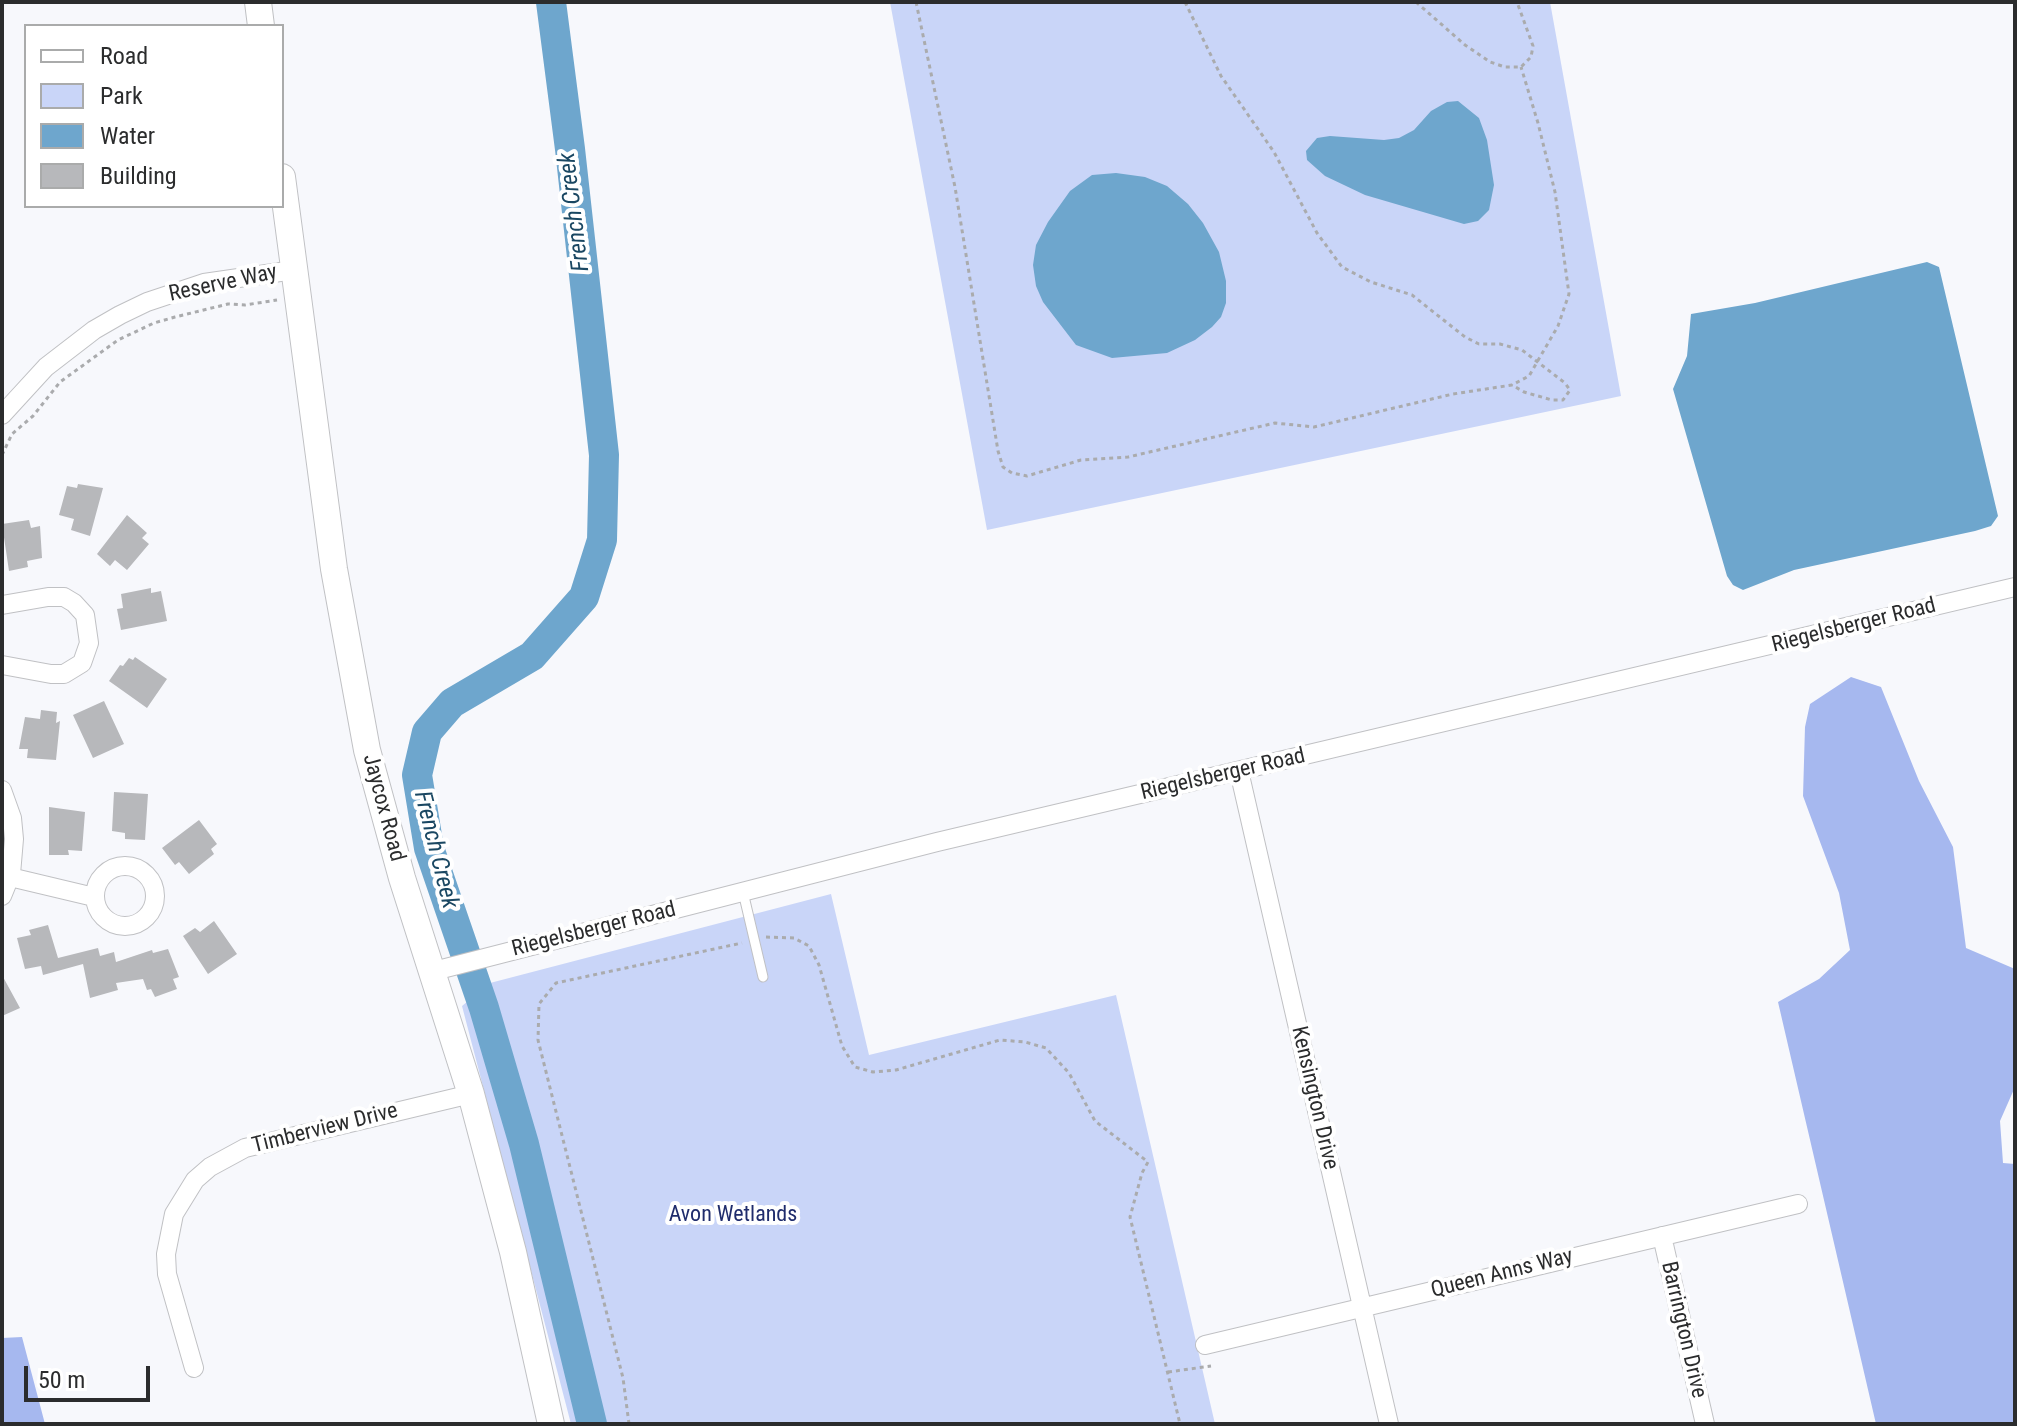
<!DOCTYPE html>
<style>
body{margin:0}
#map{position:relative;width:2017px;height:1426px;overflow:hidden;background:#f7f8fc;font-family:"Roboto Condensed",sans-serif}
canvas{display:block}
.frame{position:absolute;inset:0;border:4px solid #2b2c2d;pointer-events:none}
.legend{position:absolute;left:24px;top:24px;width:260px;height:184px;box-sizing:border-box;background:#fff;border:2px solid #aaabab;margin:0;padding:10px 14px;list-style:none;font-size:24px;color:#2b2c2d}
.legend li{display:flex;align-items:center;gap:16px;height:40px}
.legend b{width:40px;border:2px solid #aaabab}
.scale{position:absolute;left:24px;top:1366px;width:126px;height:36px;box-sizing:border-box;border:4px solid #2b2c2d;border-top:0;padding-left:10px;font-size:24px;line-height:28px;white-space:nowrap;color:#2b2c2d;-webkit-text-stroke:6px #fff;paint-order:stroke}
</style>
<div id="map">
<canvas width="2017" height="1426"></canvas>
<div class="frame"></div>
<ul class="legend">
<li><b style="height:10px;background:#fff"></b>Road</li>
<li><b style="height:22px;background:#c9d5f8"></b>Park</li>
<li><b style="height:22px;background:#6ea6cd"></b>Water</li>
<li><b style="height:22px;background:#b7b8bb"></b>Building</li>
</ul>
<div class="scale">50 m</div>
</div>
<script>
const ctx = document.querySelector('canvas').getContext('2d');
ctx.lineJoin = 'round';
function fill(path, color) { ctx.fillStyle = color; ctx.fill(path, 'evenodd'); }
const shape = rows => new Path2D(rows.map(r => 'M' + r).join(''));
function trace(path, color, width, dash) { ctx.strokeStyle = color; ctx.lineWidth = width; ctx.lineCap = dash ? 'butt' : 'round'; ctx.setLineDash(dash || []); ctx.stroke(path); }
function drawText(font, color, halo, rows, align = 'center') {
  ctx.font = font + ' "Roboto Condensed",sans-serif'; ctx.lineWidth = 8; ctx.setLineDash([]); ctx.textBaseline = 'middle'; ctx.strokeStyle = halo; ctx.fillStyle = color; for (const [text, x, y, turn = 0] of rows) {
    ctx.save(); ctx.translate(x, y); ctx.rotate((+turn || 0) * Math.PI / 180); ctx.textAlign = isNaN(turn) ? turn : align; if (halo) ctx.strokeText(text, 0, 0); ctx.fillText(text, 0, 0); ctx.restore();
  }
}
const green = shape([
 [890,2,1550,2,1621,396,987,530],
 [831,894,869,1055,1116,995,1215,1424,571,1424,462,1006,490,983]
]);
const forest = shape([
 [1851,677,1881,687,1919,781,1953,847,1966,948,2015,969,2015,1087,2000,1121,2003,1163,2015,1164,2015,1424,1876,1424,1778,1002,1819,979,1850,950,1839,893,1803,796,1805,727,1810,704],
 [22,1337,45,1424,2,1424,2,1338]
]);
const water = shape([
 [1458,101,1479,118,1487,140,1494,185,1489,210,1478,221,1464,224,1365,195,1325,176,1307,160,1306,151,1317,138,1330,136,1384,140,1399,138,1414,130,1431,111,1447,102],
 [1116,173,1145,177,1167,186,1188,204,1203,223,1219,252,1226,281,1226,303,1221,317,1212,327,1195,340,1167,353,1112,358,1076,345,1043,302,1036,286,1033,265,1036,245,1048,222,1070,191,1092,175],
 [1927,262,1939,267,1998,516,1991,526,1975,531,1794,570,1743,590,1733,585,1727,576,1673,389,1687,356,1691,314,1755,303]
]);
const river = shape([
 [551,2,570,149,604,455,602,540,584,597,532,656,452,703,427,732,417,775,429,848,484,1008,524,1144,592,1424]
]);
const building = shape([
 [78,484,103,488,90,536,71,530,74,519,59,515,67,486,77,488],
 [127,515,147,533,142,538,149,544,127,570,115,560,110,566,97,554],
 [29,520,31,528,40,526,42,558,27,561,28,567,9,571,2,524],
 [151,588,151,593,161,591,167,621,121,630,117,609,123,608,121,594],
 [135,657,167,679,147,708,109,681,120,665,123,666,129,658,133,660],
 [104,701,124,744,93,758,73,715],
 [41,710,57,712,56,723,60,721,56,760,27,758,28,749,19,749,25,717,40,719],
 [114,792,148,794,145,840,125,839,125,833,112,831],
 [49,807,85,812,82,851,68,850,69,855,49,855],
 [199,820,217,844,211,849,214,854,189,874,179,862,175,865,162,848],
 [214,921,237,954,208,974,183,936,195,928,200,932],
 [48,925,58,958,98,948,100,956,114,952,116,962,152,950,153,953,168,949,179,977,173,979,177,989,155,997,151,989,147,990,143,979,116,983,118,990,90,998,83,964,43,975,41,966,25,969,17,938,31,935,29,930],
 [2,975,20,1008,2,1016]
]);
const path = shape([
 [916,2,955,187,998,451,1003,467,1012,473,1027,476,1081,460,1128,457,1275,423,1314,427,1453,394,1512,385,1529,376,1558,326,1569,294,1555,192,1538,123,1521,67],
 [1185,2,1221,76,1274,152,1317,233,1342,267,1371,282,1412,295,1465,337,1479,344,1500,344,1522,350,1565,383,1570,390,1563,400,1552,400,1524,392,1512,385],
 [1416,2,1465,45,1490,62,1505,67,1521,67,1531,57,1533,46,1517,2],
 [2,455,12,434,33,416,60,382,118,340,154,323,175,317,228,304,245,305,277,300],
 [766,937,794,938,809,946,819,965,842,1046,855,1067,873,1072,896,1070,1000,1040,1025,1042,1046,1048,1069,1073,1095,1121,1148,1162,1142,1173,1130,1217,1180,1424],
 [1168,1372,1211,1366],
 [629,1424,623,1378,538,1040,539,1004,556,983,742,943]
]);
const lane = shape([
 [743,892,763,977]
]);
const street = shape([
 [2,415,46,367,94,330,120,315,147,302,204,283,294,270],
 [2,605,48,597,64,597,74,603,85,615,89,643,82,663,64,674,51,674,2,665],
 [1239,771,1389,1424],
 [2,790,12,818,14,839,11,874,2,896],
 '95 896a30 30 0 1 1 60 0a30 30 0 1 1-60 0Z',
 [10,877,94,897],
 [434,971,937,842,2015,587],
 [1662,1236,1705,1424],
 [1205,1345,1798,1204],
 [194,1368,167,1274,166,1254,174,1214,195,1180,210,1167,245,1148,471,1094]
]);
const secondary = shape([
 [258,2,261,26],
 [282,177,334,569,367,750,402,878,471,1094,513,1252,551,1424]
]);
const streetNames = [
 ["Reserve Way",223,284,-12],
 ["Riegelsberger Road",1854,626,-14],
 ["Riegelsberger Road",1223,775,-13],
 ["Jaycox Road",383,808,75],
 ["Riegelsberger Road",594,930,-14],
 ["Kensington Drive",1314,1098,77],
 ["Timberview Drive",325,1129,-14],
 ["Queen Anns Way",1502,1274,-14],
 ["Barrington Drive",1683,1330,77]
];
const parkNames = [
 ["Avon Wetlands",733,1215]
];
const waterNames = [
 ["French Creek",575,212,-97],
 ["French Creek",435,850,76]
];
fill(green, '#c9d5f8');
fill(forest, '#a6b8ef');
fill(water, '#6ea6cd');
trace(river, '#6ea6cd', 30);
fill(building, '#b7b8bb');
trace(lane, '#c0c1c4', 11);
trace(street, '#c0c1c4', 20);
trace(secondary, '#c0c1c4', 28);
trace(path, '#aaabad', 3, [4, 4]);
trace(lane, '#fff', 9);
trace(street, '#fff', 18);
trace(secondary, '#fff', 26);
drawText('22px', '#2b2c2d', '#fff', streetNames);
drawText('22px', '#1f2c6c', '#fff', parkNames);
drawText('italic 24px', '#1a4762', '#fff', waterNames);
</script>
